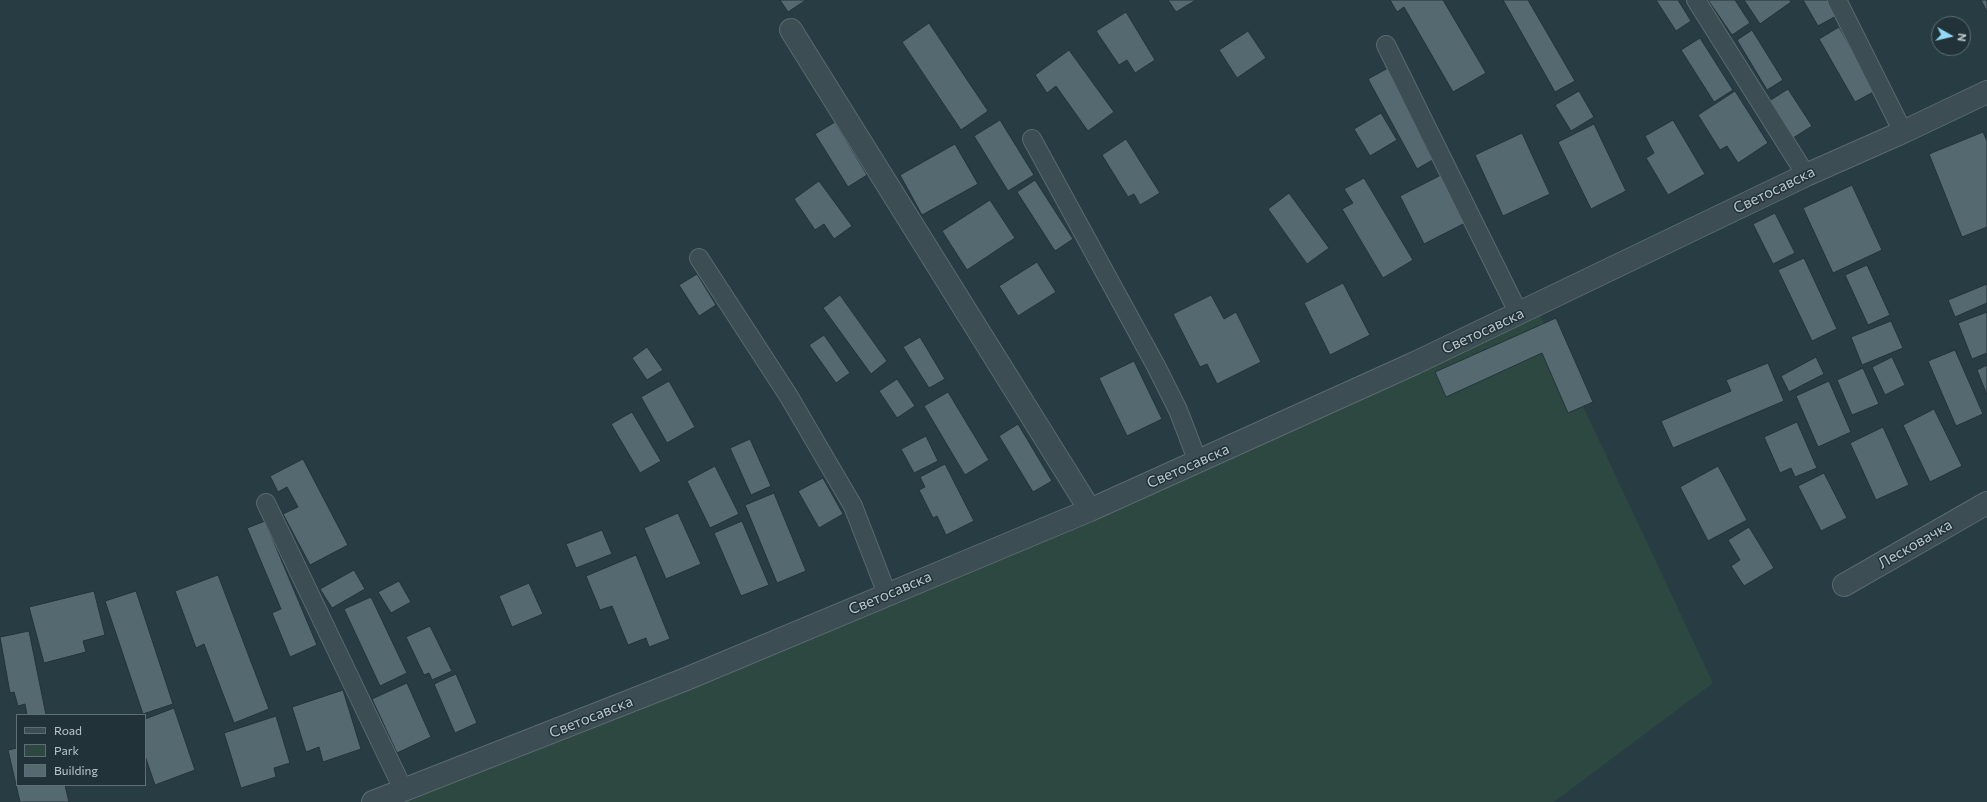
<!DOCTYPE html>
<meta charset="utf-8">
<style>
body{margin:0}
#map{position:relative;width:1987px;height:802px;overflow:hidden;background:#283c43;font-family:Commissioner,sans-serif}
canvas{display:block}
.legend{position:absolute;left:16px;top:714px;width:130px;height:72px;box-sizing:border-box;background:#213238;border:1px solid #5e6e74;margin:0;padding:5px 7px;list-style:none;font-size:12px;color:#bac7cd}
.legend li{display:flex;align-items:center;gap:8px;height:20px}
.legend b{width:20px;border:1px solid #5e6e74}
.north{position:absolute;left:1931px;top:16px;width:40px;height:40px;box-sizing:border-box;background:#213238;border:1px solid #5e6e74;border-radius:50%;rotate:98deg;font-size:11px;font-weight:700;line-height:16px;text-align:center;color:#bac7cd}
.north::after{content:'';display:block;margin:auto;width:14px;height:18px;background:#94d9f7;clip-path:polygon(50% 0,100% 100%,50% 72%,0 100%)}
</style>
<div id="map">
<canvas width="1987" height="802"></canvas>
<ul class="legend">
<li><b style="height:5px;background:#3c4d53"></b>Road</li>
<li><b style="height:11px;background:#2d4841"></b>Park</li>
<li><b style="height:11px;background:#546970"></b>Building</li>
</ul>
<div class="north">N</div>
</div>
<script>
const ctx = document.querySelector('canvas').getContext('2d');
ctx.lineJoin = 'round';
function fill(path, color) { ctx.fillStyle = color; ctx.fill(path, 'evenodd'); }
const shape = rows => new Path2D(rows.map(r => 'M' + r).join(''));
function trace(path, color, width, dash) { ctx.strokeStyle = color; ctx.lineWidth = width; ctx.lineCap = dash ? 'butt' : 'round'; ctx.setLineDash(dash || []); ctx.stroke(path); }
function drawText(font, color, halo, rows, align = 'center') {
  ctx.font = font + ' Commissioner,sans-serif'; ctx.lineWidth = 3; ctx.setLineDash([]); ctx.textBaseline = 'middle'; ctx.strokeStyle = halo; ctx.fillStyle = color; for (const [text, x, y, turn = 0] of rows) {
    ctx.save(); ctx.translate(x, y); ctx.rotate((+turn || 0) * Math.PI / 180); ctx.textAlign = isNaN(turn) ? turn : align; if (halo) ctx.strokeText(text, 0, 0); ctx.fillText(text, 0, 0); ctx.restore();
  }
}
const green = shape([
 [1536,306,1713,683,1554,802,372,802,1415,363]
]);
const building = shape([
 [780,0,806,0,788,12,780,0],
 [1168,0,1196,0,1176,12,1168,0],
 [1390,0,1443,0,1486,73,1453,92,1404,7,1397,12,1390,0],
 [1503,0,1528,0,1575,81,1555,92,1503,0],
 [1656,0,1678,0,1691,21,1676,31,1656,0],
 [1708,0,1735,0,1750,23,1732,35,1708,0],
 [1744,0,1790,0,1791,2,1760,24,1744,0],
 [1803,0,1829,0,1838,15,1818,26,1803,0],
 [1981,0,1987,0,1987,12,1981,0],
 [1126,12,1155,60,1135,73,1127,60,1119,65,1096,31,1126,12],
 [929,23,988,111,961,130,902,42,929,23],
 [1839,27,1875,91,1855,102,1819,39,1839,27],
 [1752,30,1783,80,1767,90,1737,40,1752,30],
 [1248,31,1266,58,1237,78,1219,50,1248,31],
 [1700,38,1733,90,1714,102,1681,50,1700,38],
 [1069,50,1114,112,1088,131,1056,86,1047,93,1035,75,1069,50],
 [1388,68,1436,158,1417,169,1368,79,1388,68],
 [1788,89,1812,126,1793,138,1769,101,1788,89],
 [1579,91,1594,117,1571,131,1555,105,1579,91],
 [1735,91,1768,143,1738,163,1727,146,1720,150,1698,115,1735,91],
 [1381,113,1397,140,1370,156,1354,129,1381,113],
 [1000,120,1034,175,1008,191,974,136,1000,120],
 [1673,120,1705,174,1668,195,1646,158,1654,153,1645,136,1673,120],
 [835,122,867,175,848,187,815,134,835,122],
 [1594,124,1626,191,1591,209,1558,142,1594,124],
 [1983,132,1987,141,1987,227,1962,237,1929,154,1983,132],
 [1522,133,1550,194,1503,216,1475,155,1522,133],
 [1126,139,1160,193,1140,205,1134,194,1128,197,1102,155,1126,139],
 [955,144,978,184,922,215,900,175,955,144],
 [1443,174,1467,222,1424,244,1400,196,1443,174],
 [1364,178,1413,260,1383,278,1342,209,1353,203,1344,189,1364,178],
 [1035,180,1073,239,1055,251,1017,192,1035,180],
 [819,181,852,226,834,239,824,224,815,230,794,199,819,181],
 [1852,185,1882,250,1833,273,1803,208,1852,185],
 [1289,193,1329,248,1307,264,1268,209,1289,193],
 [990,200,1015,238,967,270,942,231,990,200],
 [1775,213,1795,253,1773,264,1753,224,1775,213],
 [1804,258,1837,329,1812,341,1778,270,1804,258],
 [1037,262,1056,292,1018,316,999,286,1037,262],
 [1867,265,1890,315,1868,325,1845,275,1867,265],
 [697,274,716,305,699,316,679,285,697,274],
 [1343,283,1370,335,1330,355,1304,303,1343,283],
 [1987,284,1987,303,1955,317,1948,300,1987,284],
 [840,295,887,361,871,374,823,308,840,295],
 [1211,295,1224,319,1236,312,1261,362,1217,384,1207,364,1200,367,1173,314,1211,295],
 [1987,312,1987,353,1972,359,1958,323,1987,312],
 [1556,318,1593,402,1568,413,1542,353,1446,397,1435,372,1556,318],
 [1891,321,1903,348,1862,365,1851,337,1891,321],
 [824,335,850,373,836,383,809,345,824,335],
 [920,337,945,379,929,388,903,347,920,337],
 [647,347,663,370,647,380,632,358,647,347],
 [1955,350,1983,414,1956,426,1928,361,1955,350],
 [1816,357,1824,374,1789,392,1781,376,1816,357],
 [1892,357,1905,385,1885,395,1872,367,1892,357],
 [1134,361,1162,419,1127,436,1099,378,1134,361],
 [1768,363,1784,401,1673,448,1661,421,1731,391,1726,380,1768,363],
 [1987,365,1987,395,1977,370,1987,365],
 [1863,368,1879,404,1852,415,1837,380,1863,368],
 [897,379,915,406,897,418,879,391,897,379],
 [669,381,695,427,667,443,641,397,669,381],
 [1829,381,1851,432,1818,447,1796,396,1829,381],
 [948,392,989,460,965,475,924,406,948,392],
 [1934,409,1962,466,1930,482,1903,425,1934,409],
 [632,412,661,461,640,473,611,424,632,412],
 [1797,422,1817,468,1795,477,1791,468,1780,473,1764,437,1797,422],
 [1018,424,1052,481,1033,492,999,436,1018,424],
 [1883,427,1909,485,1876,500,1850,443,1883,427],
 [926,436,938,461,914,473,901,449,926,436],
 [750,439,771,486,751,495,730,448,750,439],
 [303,459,348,545,310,565,283,514,298,507,287,487,278,492,270,476,303,459],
 [945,464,974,521,946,535,937,516,933,518,919,490,925,487,920,477,945,464],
 [715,466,739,514,710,528,687,481,715,466],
 [1718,466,1747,520,1708,541,1680,487,1718,466],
 [1824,473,1847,518,1821,531,1798,486,1824,473],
 [823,478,843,514,819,528,798,491,823,478],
 [774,493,806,571,777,583,745,505,774,493],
 [678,513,701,564,666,579,644,528,678,513],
 [265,521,317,645,290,657,272,613,281,609,247,528,265,521],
 [742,521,769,585,741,596,714,533,742,521],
 [1749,527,1774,568,1744,586,1731,566,1740,560,1728,540,1749,527],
 [602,530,612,554,576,568,566,544,602,530],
 [636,555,670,639,649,647,646,638,628,645,612,606,600,610,586,576,636,555],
 [354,570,365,589,332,608,320,589,354,570],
 [218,575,269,709,234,723,204,644,196,648,175,591,218,575],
 [399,581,411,602,391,613,378,592,399,581],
 [529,583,543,614,512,627,499,596,529,583],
 [94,591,105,635,83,641,86,652,44,663,29,607,94,591],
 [136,591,173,704,143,714,105,601,136,591],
 [371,597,407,673,380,686,344,609,371,597],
 [430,626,452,671,432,680,429,673,424,675,406,637,430,626],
 [29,631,46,715,27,715,25,704,18,706,14,692,10,693,0,637,29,631],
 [456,674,477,723,455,733,434,684,456,674],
 [407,683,431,737,397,753,372,699,407,683],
 [343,690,361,749,323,762,319,747,306,752,292,707,343,690],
 [174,708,195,770,155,785,145,756,145,719,174,708],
 [276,716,290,763,274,768,276,777,241,788,224,733,276,716],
 [17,748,17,785,65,785,69,802,20,802,8,750,17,748]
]);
const lane = shape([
 [1696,0,1806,175],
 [1837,0,1903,132],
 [1386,45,1519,314],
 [1032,139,1156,366,1178,410,1198,462],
 [699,258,788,395,853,506,887,594],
 [266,503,404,791]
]);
const street = shape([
 [791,30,1090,510],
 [1844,585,1987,503],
 [373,802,686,679,1090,510,1415,363,1806,175,1903,132,1987,92]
]);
const streetNames = [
 ["Светосавска",1774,190,-26],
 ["Светосавска",1483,331,-25],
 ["Светосавска",1188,466,-24],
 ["Лесковачка",1915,544,-30],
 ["Светосавска",890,593,-23],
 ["Светосавска",591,717,-22]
];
fill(green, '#2d4841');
fill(building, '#546970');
trace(building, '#23343a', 1);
trace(lane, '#5b6a70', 20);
trace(street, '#5b6a70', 24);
trace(lane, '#3c4d53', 18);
trace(street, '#3c4d53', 22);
drawText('15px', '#bac7cd', '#213238', streetNames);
</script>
